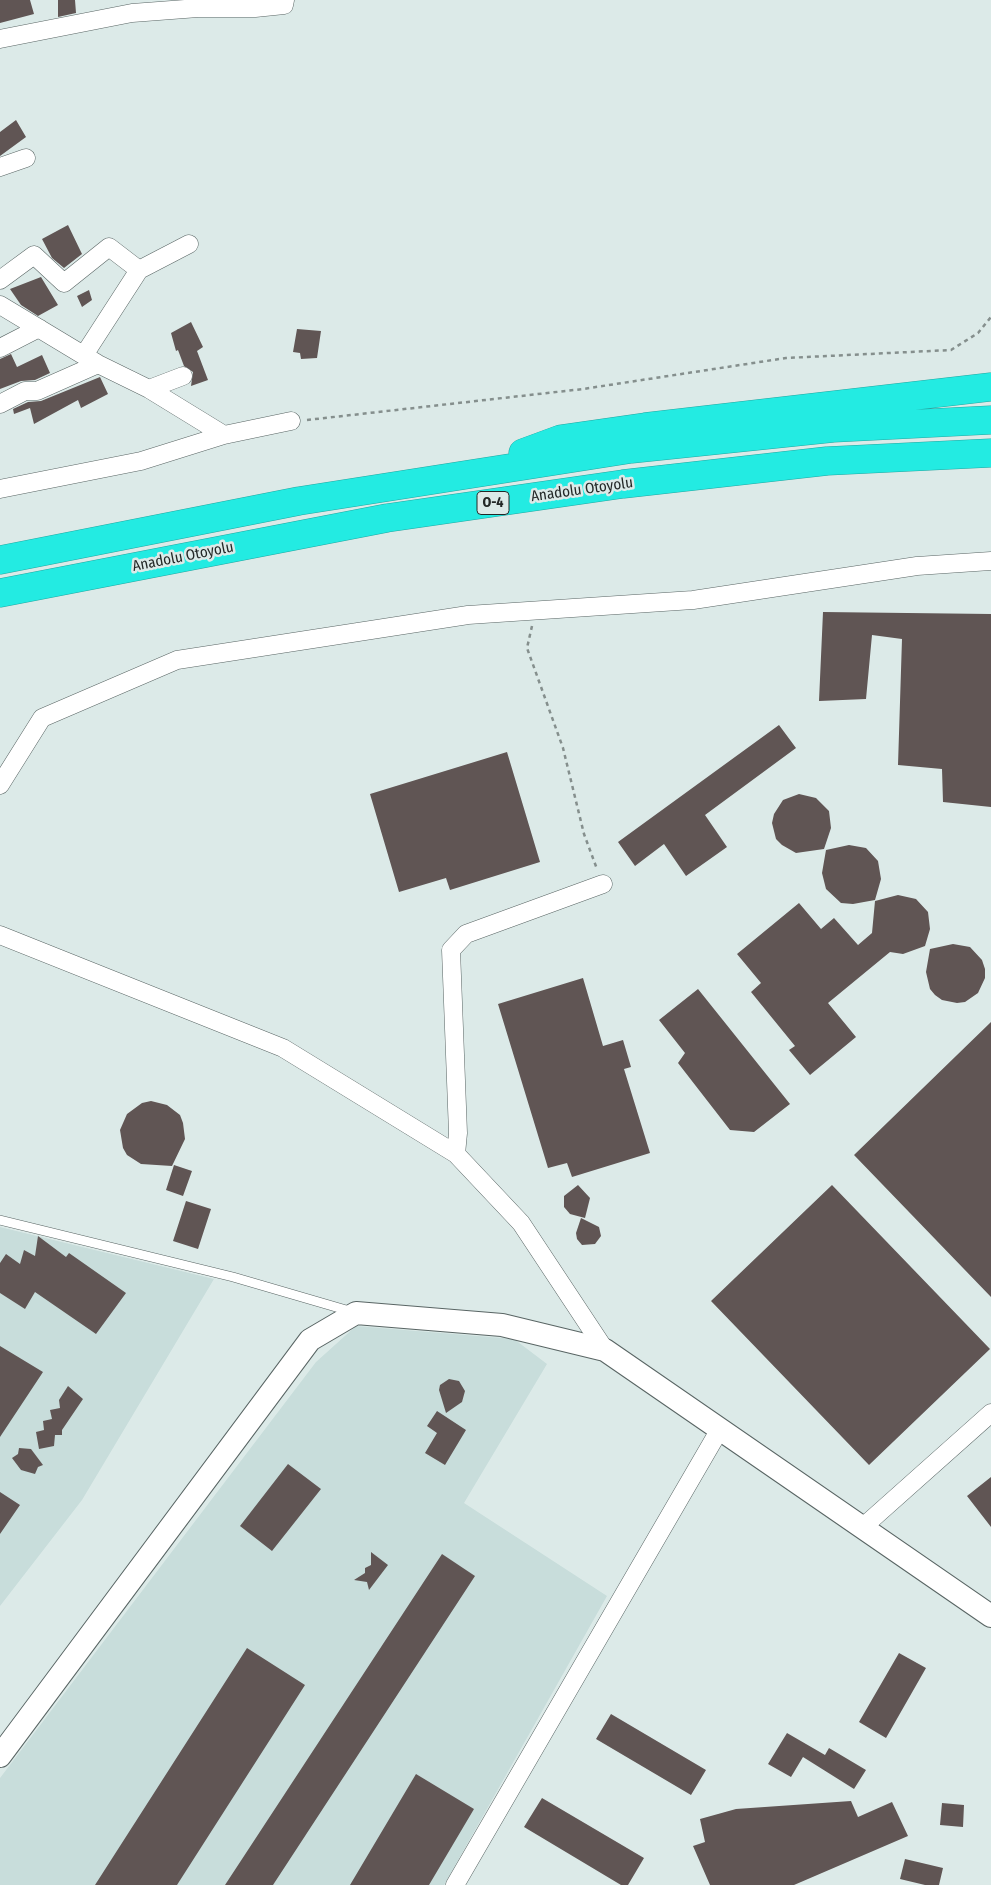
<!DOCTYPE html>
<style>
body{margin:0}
canvas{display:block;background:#dceae8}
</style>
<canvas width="991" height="1885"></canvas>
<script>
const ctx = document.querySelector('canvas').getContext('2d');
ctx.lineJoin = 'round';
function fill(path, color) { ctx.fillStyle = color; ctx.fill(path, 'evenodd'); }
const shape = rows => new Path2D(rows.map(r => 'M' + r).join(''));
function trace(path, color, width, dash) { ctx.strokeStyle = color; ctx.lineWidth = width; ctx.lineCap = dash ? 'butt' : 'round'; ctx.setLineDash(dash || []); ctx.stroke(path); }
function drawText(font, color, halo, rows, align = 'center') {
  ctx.font = font + ' "Fira Sans Condensed",sans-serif'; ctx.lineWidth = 5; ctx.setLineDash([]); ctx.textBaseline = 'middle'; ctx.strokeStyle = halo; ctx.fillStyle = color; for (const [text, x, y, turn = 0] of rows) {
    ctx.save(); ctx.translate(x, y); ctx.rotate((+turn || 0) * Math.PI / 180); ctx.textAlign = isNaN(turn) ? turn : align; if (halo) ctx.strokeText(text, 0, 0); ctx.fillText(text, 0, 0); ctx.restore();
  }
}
const built = shape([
 [0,1227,214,1279,82,1500,0,1606],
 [356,1326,514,1339,547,1364,464,1503,607,1596,444,1885,0,1885,0,1778,316,1362]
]);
const building = shape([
 [0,0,30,0,34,14,0,23],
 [58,0,75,0,76,13,58,17],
 [16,120,26,137,0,156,0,132],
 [68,225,82,254,64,268,52,258,42,239],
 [41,277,58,305,38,316,21,305,10,289],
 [89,290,92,300,82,307,77,296],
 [191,322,203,347,197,351,208,380,191,386,193,372,184,366,178,350,176,351,171,333],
 [297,329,321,331,317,358,301,359,300,353,293,352],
 [11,354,17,367,42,355,50,373,35,380,21,381,0,389,0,359],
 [100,377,108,394,81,408,78,400,34,424,30,408,14,414,13,409,28,402,41,401],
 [823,612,991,614,991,807,943,802,942,769,898,765,902,639,872,635,866,699,819,701],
 [779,725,796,748,705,815,727,847,686,876,664,844,635,866,618,842],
 [507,752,540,862,450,890,446,878,399,892,370,794],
 [799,794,816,798,829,811,831,828,824,849,796,853,782,845,776,839,772,823,774,814,783,800],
 [849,845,866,848,878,861,881,879,875,900,853,904,841,903,826,889,822,873,826,850],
 [898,895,916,899,928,912,930,929,925,946,903,954,890,952,828,1003,856,1037,810,1075,789,1050,795,1046,751,992,761,983,737,954,799,903,821,929,834,918,858,945,872,933,875,901],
 [953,944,970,947,982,960,985,969,985,978,978,993,965,1002,957,1003,942,1000,935,995,930,989,926,972,930,949],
 [583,978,603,1046,623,1040,631,1067,624,1069,650,1153,572,1177,567,1163,548,1168,498,1004],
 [698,989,790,1104,754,1132,730,1130,678,1063,685,1053,659,1020],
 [991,1022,991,1297,854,1155],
 [151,1101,167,1105,180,1115,183,1123,185,1139,172,1166,141,1164,127,1155,123,1148,120,1130,127,1114,142,1103],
 [174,1165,192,1171,183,1196,166,1190],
 [578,1185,590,1198,585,1218,570,1214,564,1207,564,1196],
 [832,1185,990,1349,869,1465,711,1301],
 [186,1201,211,1209,198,1249,173,1241],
 [581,1218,599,1227,601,1236,595,1244,582,1245,577,1239,576,1233],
 [38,1236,66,1257,69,1253,126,1293,96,1334,35,1292,25,1309,0,1293,0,1263,6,1254,20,1264,24,1250,35,1256],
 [0,1346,43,1372,0,1437],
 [449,1379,459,1381,465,1391,462,1402,446,1413,439,1390,440,1385],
 [68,1386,83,1399,62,1430,62,1435,55,1435,54,1446,39,1449,36,1432,44,1430,43,1421,52,1419,50,1410,60,1408,59,1400],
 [437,1411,466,1430,445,1465,425,1453,437,1433,427,1426],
 [19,1448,31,1449,43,1465,38,1467,35,1474,21,1470,12,1458,18,1454],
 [288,1464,321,1489,272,1551,240,1526],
 [991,1477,991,1527,967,1496],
 [0,1492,20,1505,0,1534],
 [371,1552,388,1565,369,1590,367,1582,354,1580,365,1573,365,1568,371,1565],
 [442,1554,475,1576,273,1885,225,1885],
 [247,1648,305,1685,177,1885,95,1885],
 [899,1653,926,1668,886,1738,859,1722],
 [611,1714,706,1770,691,1795,596,1739],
 [787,1733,825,1755,829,1748,866,1770,854,1789,803,1757,791,1777,768,1764],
 [416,1774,474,1809,429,1885,350,1885],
 [542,1798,644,1858,628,1885,621,1885,524,1827],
 [851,1801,858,1817,892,1802,908,1836,794,1885,710,1885,693,1846,705,1842,700,1819,736,1809],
 [942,1803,964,1805,963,1827,940,1825],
 [905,1859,943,1868,939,1885,925,1885,900,1879]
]);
const path = shape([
 [307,420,583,389,786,358,951,350,978,333,991,317],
 [532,626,527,648,563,748,584,834,597,869]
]);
const service = shape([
 [0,1220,233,1277,353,1312]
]);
const minor = shape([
 [0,39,132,13,198,8,255,8,284,5,285,0],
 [0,167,26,158],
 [0,280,34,255,64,283,109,247,139,270],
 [0,305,98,364,149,389,224,435],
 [0,348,39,328],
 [84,355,139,270,189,244],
 [149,389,183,376],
 [0,404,25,391,37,391,98,364],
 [0,489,141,461,224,435,291,421],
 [0,785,42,718,177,660,468,615,693,600,917,566,991,561],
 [603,884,466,934,451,950,458,1133,456,1154,521,1223,605,1350],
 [0,935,283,1048,456,1154],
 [863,1527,991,1413],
 [455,1885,720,1429]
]);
const tertiary = shape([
 [0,1756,310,1340,356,1313,502,1325,605,1350,991,1616]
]);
const motorway = shape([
 [523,453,561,439,645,427,991,387],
 [0,560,299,501,631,449,833,428,991,420],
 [0,593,387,518,623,484,827,461,991,453]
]);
const shields = [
 [493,503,32]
];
const shieldNames = [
 ["O-4",493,503]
];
const streetNames = [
 ["Anadolu Otoyolu",582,490,-8],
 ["Anadolu Otoyolu",183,557,-11]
];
fill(built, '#c8dddb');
fill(building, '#605554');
trace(service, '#596564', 10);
trace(minor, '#596564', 19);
trace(tertiary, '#596564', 24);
trace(motorway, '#23a7a1', 29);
trace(path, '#858f8d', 2.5, [4, 4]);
trace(service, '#fff', 9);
trace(minor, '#fff', 18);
trace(tertiary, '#fff', 22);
trace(motorway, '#23ebe2', 28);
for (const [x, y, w] of shields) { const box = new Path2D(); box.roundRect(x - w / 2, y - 11.5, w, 23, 4); ctx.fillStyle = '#dceae8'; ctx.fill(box); trace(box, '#232827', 1); }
drawText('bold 14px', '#232827', null, shieldNames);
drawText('15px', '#232827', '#dceae8', streetNames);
</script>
